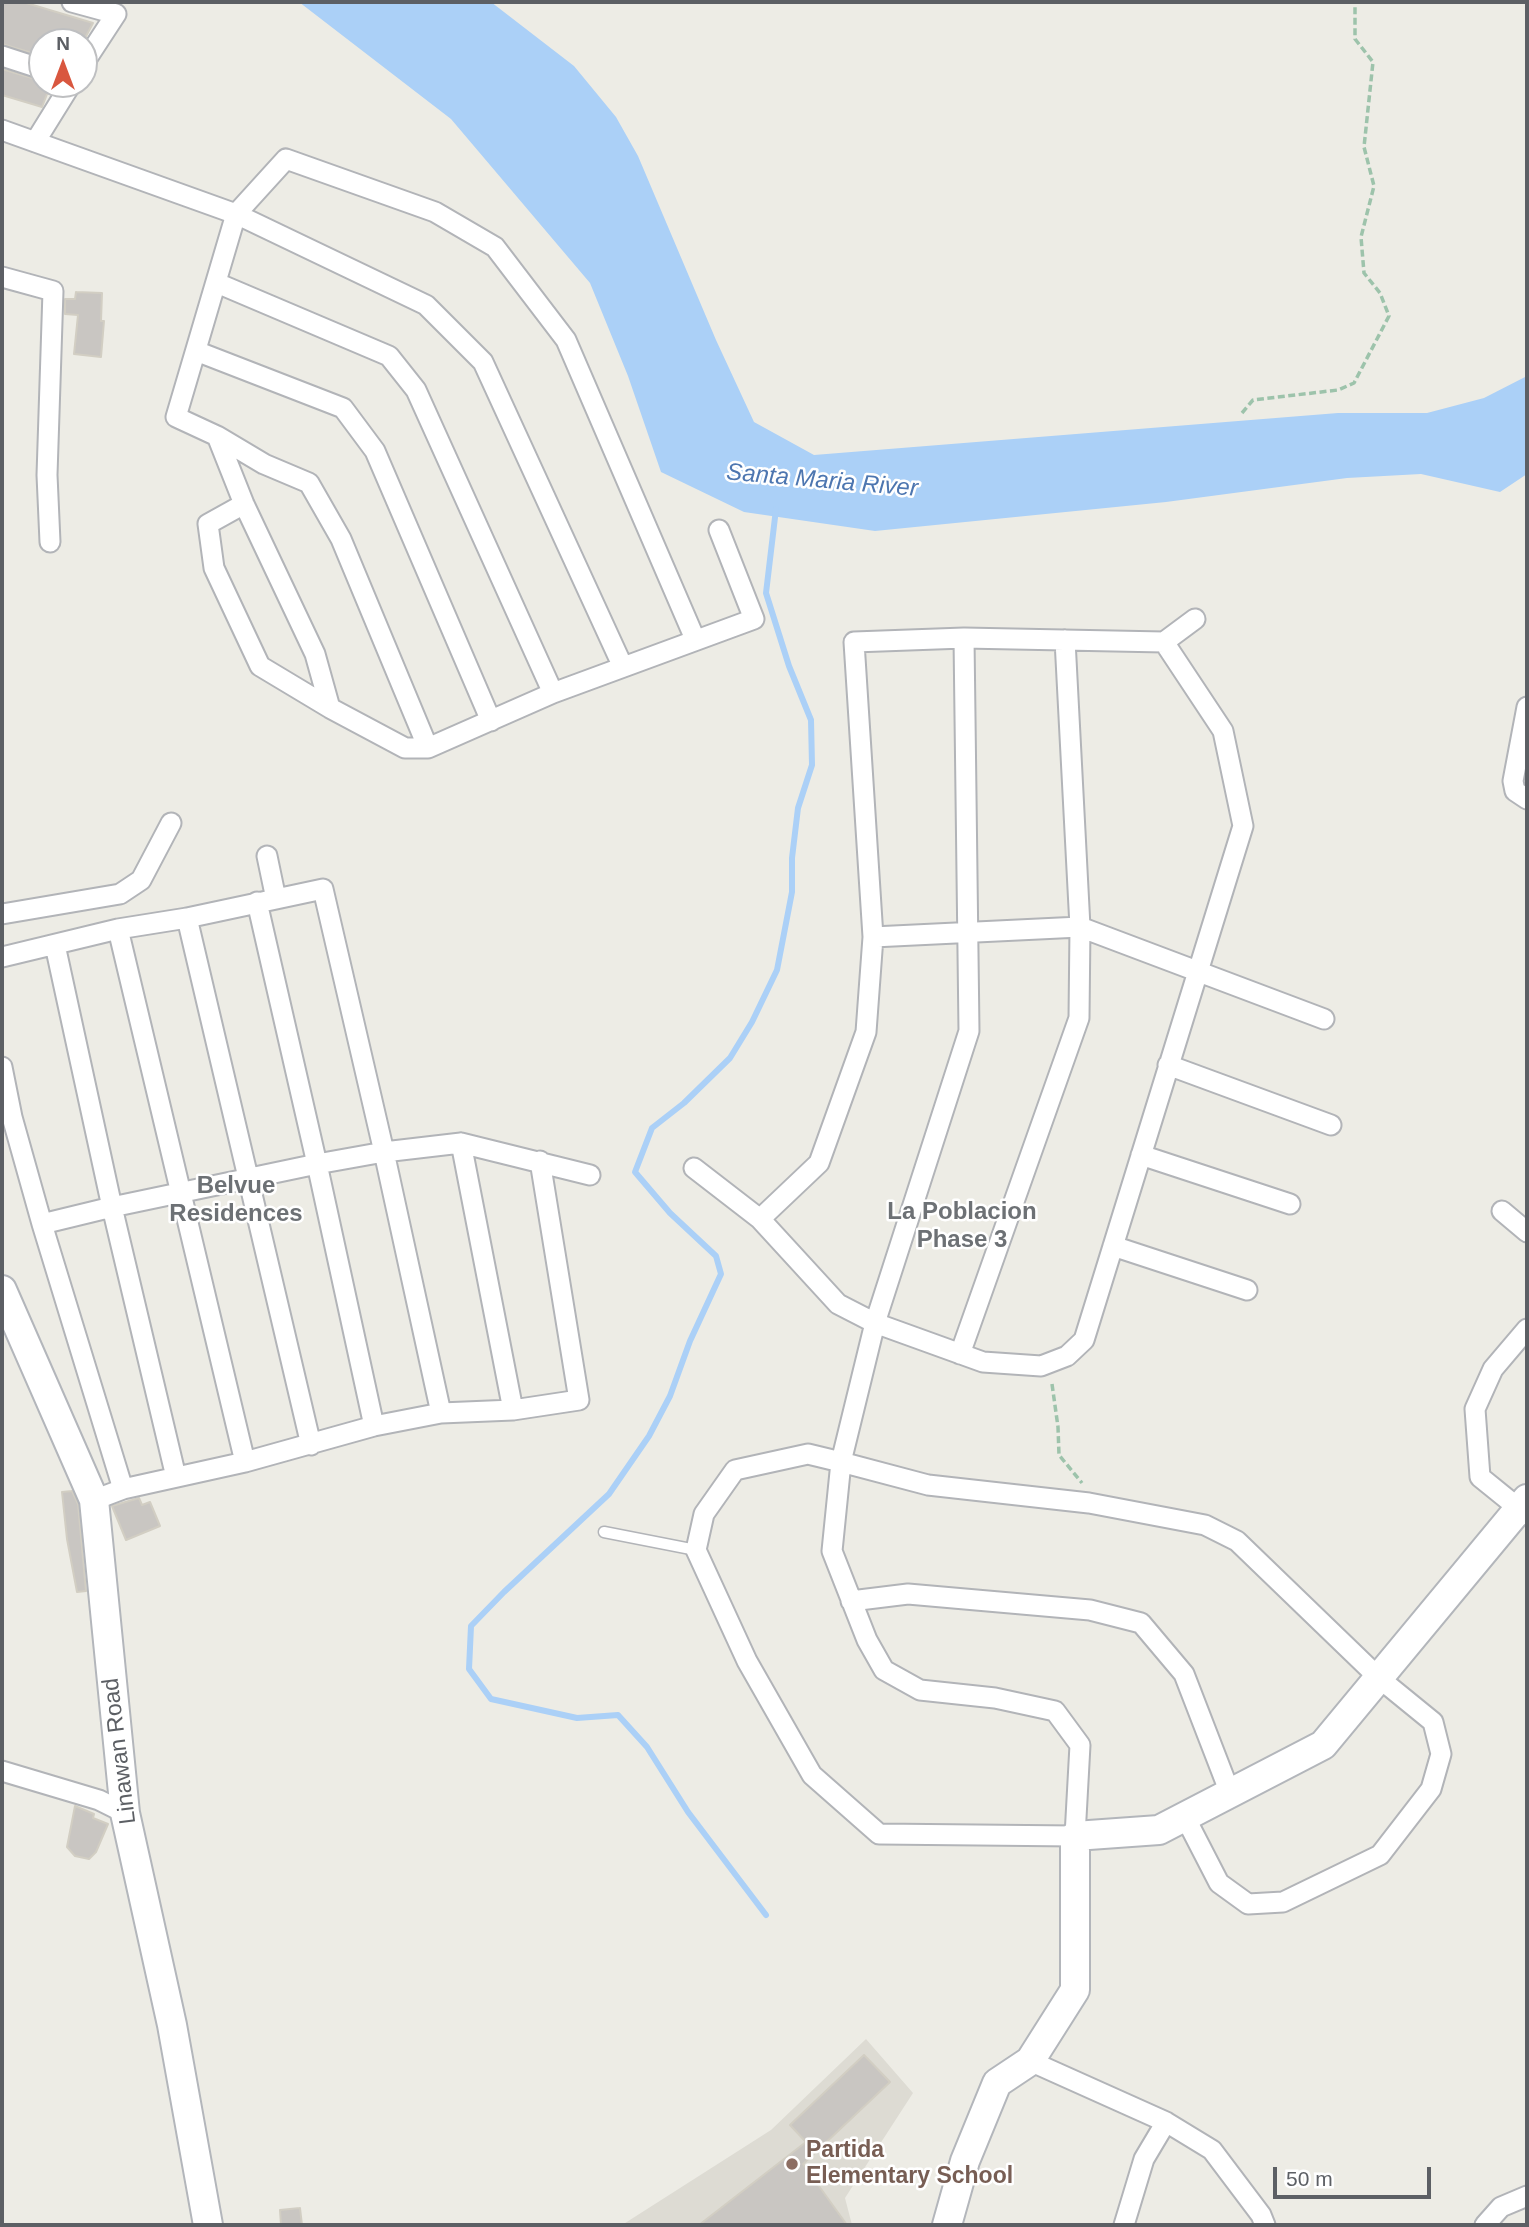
<!DOCTYPE html>
<style>
body{margin:0}
#map{position:relative;width:1529px;height:2227px;overflow:hidden;background:#edece5;font-family:Arial,sans-serif}
canvas{display:block}
.frame{position:absolute;inset:0;border:4px solid #5c5f64;pointer-events:none}
.north{position:absolute;left:28px;top:28px;width:70px;height:70px;box-sizing:border-box;background:#fff;border:2px solid #bebfc1;border-radius:50%;rotate:0deg;font-size:19px;font-weight:700;line-height:28px;text-align:center;color:#5c5f64}
.north::after{content:'';display:block;margin:auto;width:24px;height:32px;background:#d9573f;clip-path:polygon(50% 0,100% 100%,50% 72%,0 100%)}
.scale{position:absolute;left:1273px;top:2167px;width:158px;height:32px;box-sizing:border-box;border:4px solid #5c5f64;border-top:0;padding-left:9px;font-size:21px;line-height:24px;white-space:nowrap;color:#5c5f64;-webkit-text-stroke:5px #fff;paint-order:stroke}
</style>
<div id="map">
<canvas width="1529" height="2227"></canvas>
<div class="frame"></div>
<div class="north">N</div>
<div class="scale">50 m</div>
</div>
<script>
const ctx = document.querySelector('canvas').getContext('2d');
ctx.lineJoin = 'round';
function fill(path, color) { ctx.fillStyle = color; ctx.fill(path, 'evenodd'); }
const shape = rows => new Path2D(rows.map(r => 'M' + r).join(''));
function trace(path, color, width, dash) { ctx.strokeStyle = color; ctx.lineWidth = width; ctx.lineCap = dash ? 'butt' : 'round'; ctx.setLineDash(dash || []); ctx.stroke(path); }
function drawText(font, color, halo, rows, align = 'center') {
  ctx.font = font + ' Arial,sans-serif'; ctx.lineWidth = 5; ctx.setLineDash([]); ctx.textBaseline = 'middle'; ctx.strokeStyle = halo; ctx.fillStyle = color; for (const [text, x, y, turn = 0] of rows) {
    ctx.save(); ctx.translate(x, y); ctx.rotate((+turn || 0) * Math.PI / 180); ctx.textAlign = isNaN(turn) ? turn : align; if (halo) ctx.strokeText(text, 0, 0); ctx.fillText(text, 0, 0); ctx.restore();
  }
}
const education = shape([
 [866,2039,913,2093,845,2198,852,2225,622,2225,771,2130]
]);
const water = shape([
 [299,2,491,2,574,66,616,117,638,156,716,340,754,422,814,455,1338,413,1427,413,1484,398,1527,376,1527,474,1500,492,1421,474,1347,478,1166,502,875,531,744,512,661,472,628,376,590,283,451,119]
]);
const stream = shape([
 [766,1915,688,1812,647,1747,618,1715,577,1718,491,1699,469,1669,471,1626,504,1592,609,1494,649,1436,670,1396,690,1341,721,1274,716,1256,670,1213,635,1172,652,1128,684,1103,730,1058,752,1022,777,970,792,892,792,858,798,808,812,765,811,720,789,666,766,593,776,509]
]);
const building = shape([
 [2,2,23,2,93,23,83,42,42,42,42,56,2,44,2,2],
 [2,69,42,81,42,84,51,84,42,107,2,95,2,69],
 [76,292,102,293,101,321,104,321,101,357,74,354,78,315,65,314,65,299,75,299,76,292],
 [72,1491,78,1504,86,1591,77,1592,67,1539,62,1492,72,1491],
 [139,1498,142,1505,150,1502,160,1526,126,1540,112,1506,139,1498],
 [75,1806,94,1814,93,1818,108,1824,96,1852,89,1859,75,1856,67,1847,75,1806],
 [864,2055,890,2082,803,2164,847,2225,699,2225,806,2142,790,2125,864,2055],
 [300,2208,302,2225,281,2225,280,2210,300,2208]
]);
const path = shape([
 [1242,413,1253,400,1338,390,1354,383,1389,316,1380,293,1364,273,1361,237,1374,186,1364,147,1373,62,1355,39,1355,2],
 [1052,1384,1058,1427,1059,1455,1082,1483]
]);
const lane = shape([
 [604,1532,696,1550]
]);
const street = shape([
 [72,2,116,14,84,63],
 [2,56,42,69],
 [2,130,236,214,426,305,483,362,623,667],
 [35,142,71,84],
 [2,277,53,291,47,475,50,542],
 [217,283,389,356,416,390,553,693],
 [196,351,343,408,375,451,491,721],
 [217,436,244,504,315,654,330,708],
 [244,504,208,524,214,568,260,666,330,708,405,748,428,748,553,693,754,619,719,530],
 [964,638,969,1031,875,1323,841,1462,832,1551,867,1640,884,1670,920,1690,995,1698,1055,1711,1080,1745,1075,1836,879,1834,812,1775,747,1661,696,1550,704,1514,735,1470,808,1454,841,1462,928,1485,1089,1503,1205,1525,1237,1541,1379,1678,1433,1722,1441,1754,1431,1789,1380,1855,1283,1902,1248,1904,1219,1883,1185,1817],
 [1527,707,1513,781,1515,791,1527,799],
 [428,748,341,539,309,483,264,464,217,436,176,417,236,214,286,159,435,212,495,247,566,340,695,639],
 [267,856,276,899],
 [257,902,317,1164,374,1426],
 [2,914,120,894,141,880,171,823],
 [187,918,311,1445],
 [118,929,245,1462],
 [873,937,1080,927,1324,1019],
 [55,945,112,1207,176,1477],
 [2,957,118,929,187,918,323,889,384,1152,441,1413],
 [1168,1065,1331,1125],
 [2,1067,12,1117,42,1224,123,1489],
 [461,1143,513,1410],
 [1141,1155,1290,1204],
 [694,1168,760,1219,838,1304,875,1323,983,1362,1041,1366,1067,1356,1084,1340,1243,826,1223,731,1164,642],
 [1502,1211,1527,1232],
 [760,1219,819,1163,866,1032,873,937,854,642,964,638,1164,642,1195,619],
 [42,1224,112,1207,317,1164,384,1152,461,1143,590,1175],
 [1113,1246,1247,1290],
 [1527,1329,1493,1369,1475,1409,1480,1477,1527,1515],
 [960,1354,1079,1018,1080,927,1065,640],
 [94,1500,123,1489,245,1462,374,1426,441,1413,513,1410,579,1400,540,1161],
 [851,1601,908,1594,1090,1610,1141,1623,1184,1674,1230,1793],
 [2,1771,99,1800,125,1813],
 [1030,2061,1166,2122,1212,2150,1261,2215,1265,2225],
 [1124,2225,1144,2159,1166,2122],
 [1485,2225,1501,2207,1527,2196]
]);
const secondary = shape([
 [2,1290,94,1500,125,1813,172,2025,208,2225],
 [947,2225,965,2161,997,2083,1030,2061,1075,1990,1075,1836,1159,1830,1323,1745,1527,1499]
]);
const markers = [
 [792,2164,7,"#8d6e63"]
];
const streetNames = [
 ["Linawan Road",120,1751,-97]
];
const educationNames = [
 ["Partida",806,2151],
 ["Elementary School",806,2177]
];
const waterNames = [
 ["Santa Maria River",822,481,5]
];
const neighbourhoodNames = [
 ["Belvue",236,1186],
 ["Residences",236,1214],
 ["La Poblacion",962,1212],
 ["Phase 3",962,1240]
];
fill(education, '#dddbd3');
fill(water, '#abd0f7');
trace(stream, '#abd0f7', 6);
fill(building, '#c9c6c2');
trace(building, '#d2cec3', 2);
trace(lane, '#b2b4b8', 13);
trace(street, '#b2b4b8', 23);
trace(secondary, '#b3b6bb', 32);
trace(path, '#9dc3ab', 3.5, [7, 3.5]);
trace(lane, '#fff', 10);
trace(street, '#fff', 19);
trace(secondary, '#fff', 28);
for (const [x, y, r, color] of markers) { const dot = new Path2D(); dot.arc(x, y, r, 0, 2 * Math.PI); ctx.fillStyle = color; ctx.fill(dot); trace(dot, '#fff', 2.5); }
drawText('23px', '#5c5f64', '#fff', streetNames);
drawText('bold 23px', '#785e54', '#fff', educationNames, 'left');
drawText('italic 24px', '#4d76b0', '#fff', waterNames);
drawText('bold 24px', '#6d7175', '#fff', neighbourhoodNames);
</script>
